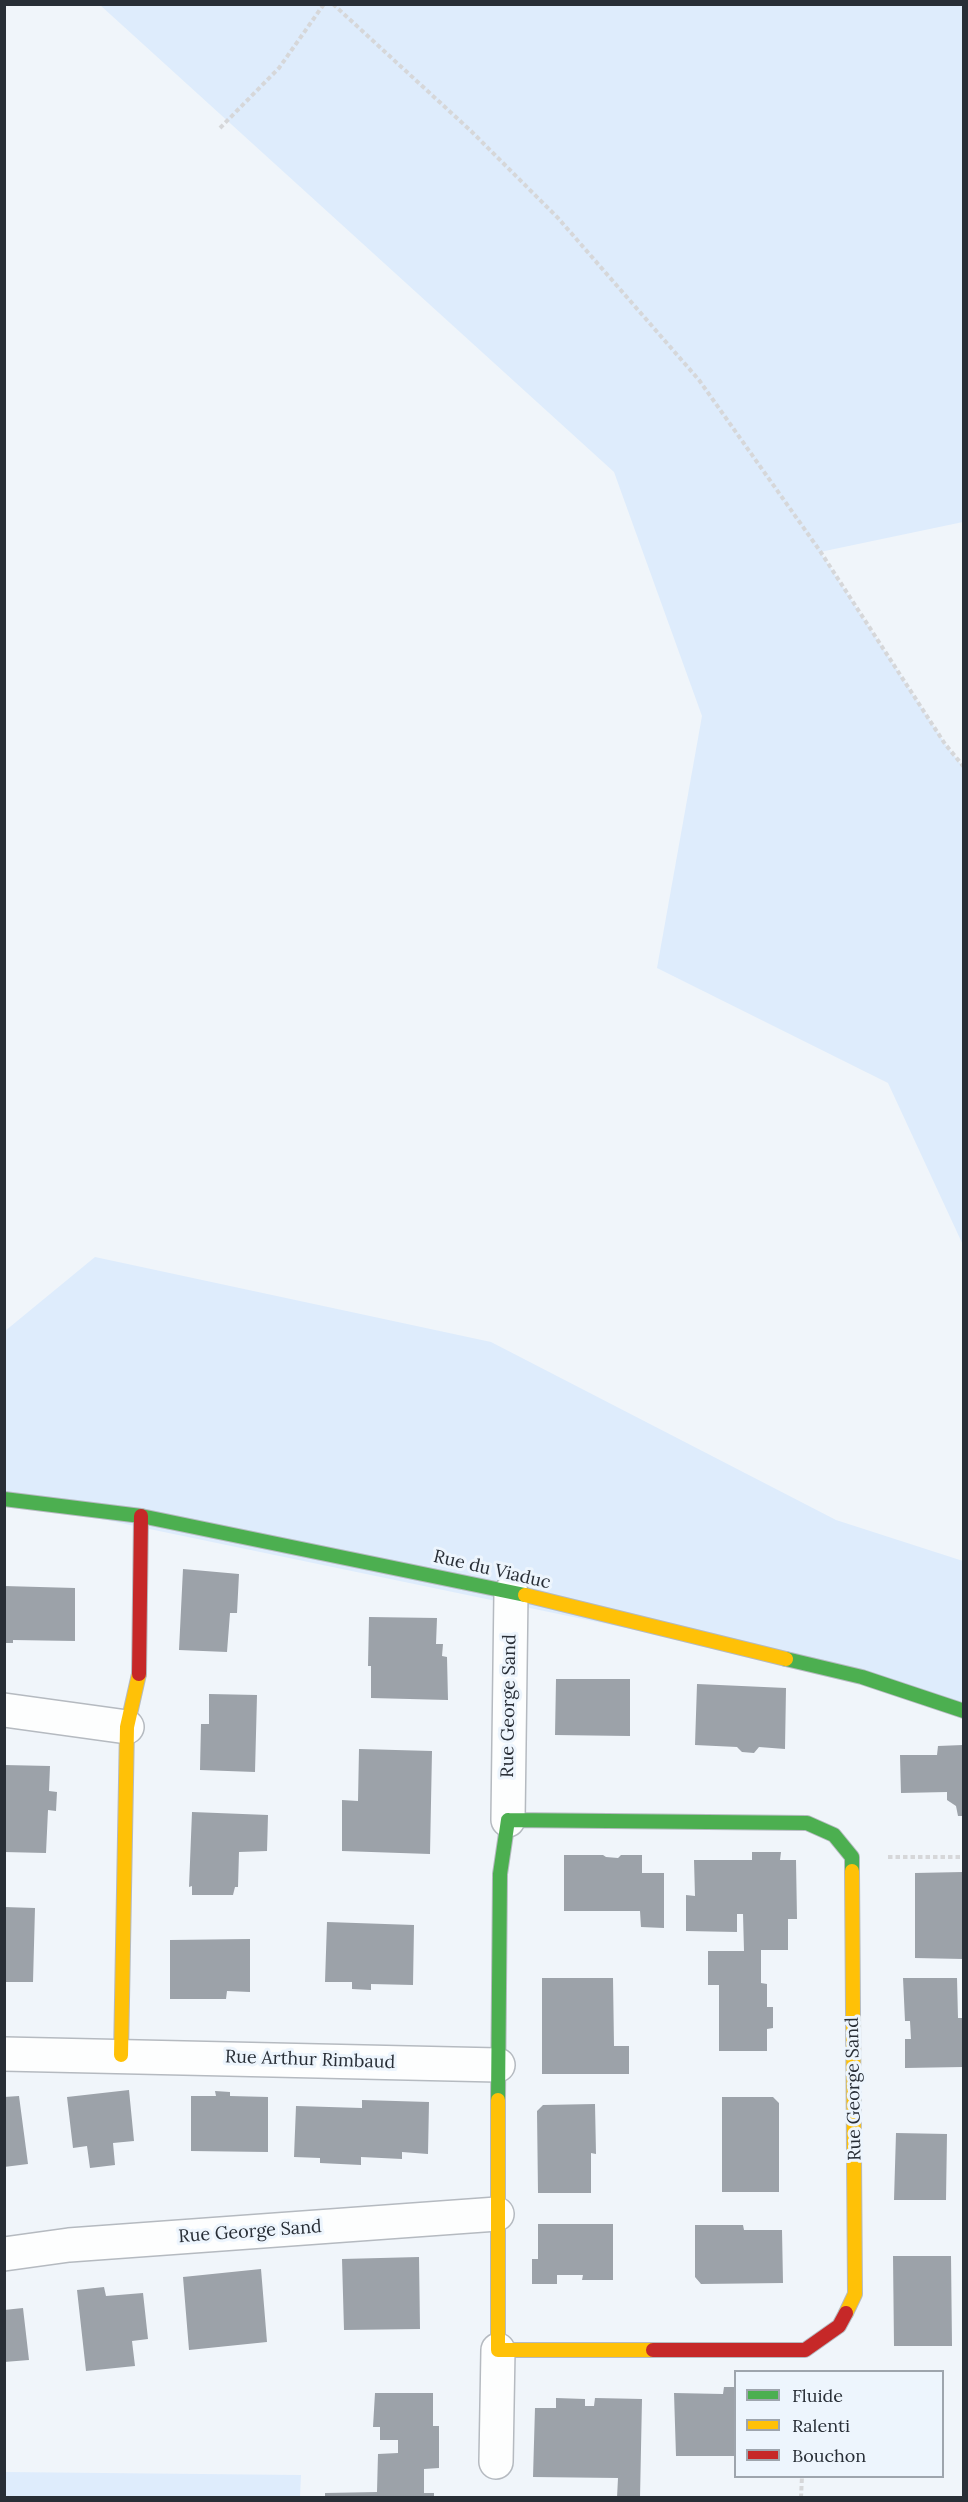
<!DOCTYPE html>
<style>
body{margin:0}
#map{position:relative;width:968px;height:2502px;overflow:hidden;background:#f0f5fa;font-family:Lora,serif}
canvas{display:block}
.frame{position:absolute;inset:0;border:6px solid #282e36;pointer-events:none}
.legend{position:absolute;left:734px;top:2370px;width:210px;height:108px;box-sizing:border-box;background:#edf5fd;border:2px solid #9ea5ad;margin:0;padding:8px 10px;list-style:none;font-size:18px;color:#282e36}
.legend li{display:flex;align-items:center;gap:12px;height:30px}
.legend b{width:30px;border:2px solid #9ea5ad}
</style>
<div id="map">
<canvas width="968" height="2502"></canvas>
<div class="frame"></div>
<ul class="legend">
<li><b style="height:8px;background:#4caf50"></b>Fluide</li>
<li><b style="height:8px;background:#ffc107"></b>Ralenti</li>
<li><b style="height:8px;background:#c62828"></b>Bouchon</li>
</ul>
</div>
<script>
const ctx = document.querySelector('canvas').getContext('2d');
ctx.lineJoin = 'round';
function fill(path, color) { ctx.fillStyle = color; ctx.fill(path, 'evenodd'); }
const shape = rows => new Path2D(rows.map(r => 'M' + r).join(''));
function trace(path, color, width, dash) { ctx.strokeStyle = color; ctx.lineWidth = width; ctx.lineCap = dash ? 'butt' : 'round'; ctx.setLineDash(dash || []); ctx.stroke(path); }
function drawText(font, color, halo, rows, align = 'center') {
  ctx.font = font + ' Lora,serif'; ctx.lineWidth = 6; ctx.setLineDash([]); ctx.textBaseline = 'middle'; ctx.strokeStyle = halo; ctx.fillStyle = color; for (const [text, x, y, turn = 0] of rows) {
    ctx.save(); ctx.translate(x, y); ctx.rotate((+turn || 0) * Math.PI / 180); ctx.textAlign = isNaN(turn) ? turn : align; if (halo) ctx.strokeText(text, 0, 0); ctx.fillText(text, 0, 0); ctx.restore();
  }
}
const green = shape([
 [100,5,963,5,963,522,820,552,945,744,963,767,963,1245,888,1083,657,968,702,716,614,472],
 [95,1257,491,1342,836,1520,963,1561,963,1711,862,1677,5,1499,5,1331],
 [5,2472,301,2475,300,2497,5,2497]
]);
const building = shape([
 [183,1569,239,1574,237,1613,230,1613,227,1652,179,1650],
 [4,1586,75,1588,75,1641,13,1640,13,1643,4,1643],
 [369,1617,437,1618,436,1644,443,1644,442,1656,447,1657,448,1700,371,1698,371,1666,368,1666],
 [556,1679,630,1679,630,1736,555,1735],
 [697,1684,786,1688,785,1749,759,1747,754,1753,742,1752,737,1747,695,1745],
 [209,1694,257,1695,255,1772,200,1770,201,1724,209,1724],
 [963,1745,963,1816,958,1816,956,1806,947,1800,947,1792,901,1793,900,1755,937,1755,938,1746],
 [359,1749,432,1751,430,1854,342,1851,342,1800,358,1801],
 [4,1765,50,1766,49,1791,57,1792,56,1811,48,1810,46,1853,4,1852],
 [192,1812,268,1815,267,1851,239,1852,238,1887,235,1887,233,1895,192,1895,192,1886,189,1887],
 [752,1852,781,1852,780,1860,796,1860,797,1919,788,1919,788,1950,761,1950,761,1983,767,1984,767,2007,773,2007,773,2028,767,2029,767,2051,719,2051,719,1985,708,1985,708,1951,744,1951,743,1914,737,1914,737,1932,686,1931,686,1895,695,1896,694,1860,752,1860],
 [564,1855,603,1855,606,1857,618,1858,621,1855,642,1855,642,1873,664,1873,664,1928,641,1927,640,1911,564,1911],
 [963,1872,963,1959,915,1958,915,1873],
 [4,1907,35,1908,33,1982,4,1982],
 [327,1922,414,1925,413,1985,371,1984,371,1990,352,1989,352,1982,325,1982],
 [250,1939,250,1992,227,1991,226,1999,170,1999,170,1940],
 [542,1978,613,1978,614,2046,629,2046,629,2074,542,2074],
 [903,1978,957,1978,958,2018,963,2018,963,2067,905,2068,905,2039,911,2039,910,2021,905,2021],
 [129,2090,134,2141,113,2143,115,2165,90,2168,87,2146,73,2148,67,2097],
 [215,2091,230,2092,230,2096,268,2097,268,2152,191,2151,191,2096,216,2096],
 [19,2096,28,2164,4,2167,4,2097],
 [722,2097,773,2097,779,2103,779,2192,722,2192],
 [362,2100,429,2102,428,2154,402,2152,402,2159,361,2157,361,2165,320,2163,320,2158,294,2157,296,2106,362,2108],
 [595,2104,596,2154,591,2153,591,2193,538,2193,537,2111,543,2105],
 [896,2133,947,2134,946,2200,894,2200],
 [538,2224,613,2224,613,2280,582,2280,583,2275,557,2275,557,2284,532,2284,532,2259,538,2259],
 [695,2225,743,2225,744,2230,782,2230,783,2283,701,2284,695,2277],
 [893,2256,951,2256,952,2346,894,2346],
 [419,2257,420,2329,344,2330,342,2259],
 [261,2269,267,2342,189,2350,183,2277],
 [104,2287,106,2296,143,2293,148,2339,132,2341,135,2366,86,2371,77,2290],
 [23,2308,29,2360,4,2362,4,2310],
 [724,2387,735,2387,735,2456,676,2456,674,2393,723,2394],
 [375,2393,433,2393,433,2426,439,2426,439,2468,424,2469,424,2493,434,2493,434,2498,325,2498,325,2493,377,2492,378,2454,398,2453,398,2440,380,2440,380,2427,373,2427],
 [556,2398,585,2399,585,2406,594,2406,595,2398,642,2399,640,2498,617,2498,618,2478,533,2477,535,2408,556,2408]
]);
const path = shape([
 [333,4,471,131,558,218,699,380,820,551,945,744,964,767],
 [220,128,279,68,324,4],
 [888,1857,964,1857],
 [801,2498,802,2476]
]);
const street = shape([
 [4,1710,127,1727],
 [508,1820,511,1592],
 [4,2054,498,2065],
 [4,2254,69,2245,497,2214],
 [496,2462,498,2350]
]);
const fast = shape([
 [4,1499,141,1516,525,1595],
 [786,1659,862,1677,964,1711],
 [508,1820,807,1823,834,1835,852,1857,852,1871],
 [498,2100,500,1874,508,1820]
]);
const slow = shape([
 [525,1595,786,1659],
 [121,2055,127,1727,139,1674],
 [498,2100,498,2350,653,2350],
 [846,2313,855,2294,852,1871]
]);
const jam = shape([
 [139,1674,141,1516],
 [653,2350,805,2350,839,2326,846,2313]
]);
const streetNames = [
 ["Rue du Viaduc",492,1570,13],
 ["Rue George Sand",509,1706,-89],
 ["Rue Arthur Rimbaud",310,2060,2],
 ["Rue George Sand",854,2089,-91],
 ["Rue George Sand",250,2232,-4]
];
fill(green, '#deecfc');
fill(building, '#9ca2a9');
trace(street, '#b5bac0', 36);
trace(fast, '#b5bac0', 16);
trace(slow, '#b5bac0', 16);
trace(jam, '#b5bac0', 16);
trace(path, '#d6d7d9', 4, [4.5, 3]);
trace(street, '#fdfefe', 33);
trace(fast, '#4caf50', 14);
trace(slow, '#ffc107', 14);
trace(jam, '#c62828', 14);
drawText('18px', '#282e36', '#edf5fd', streetNames);
</script>
